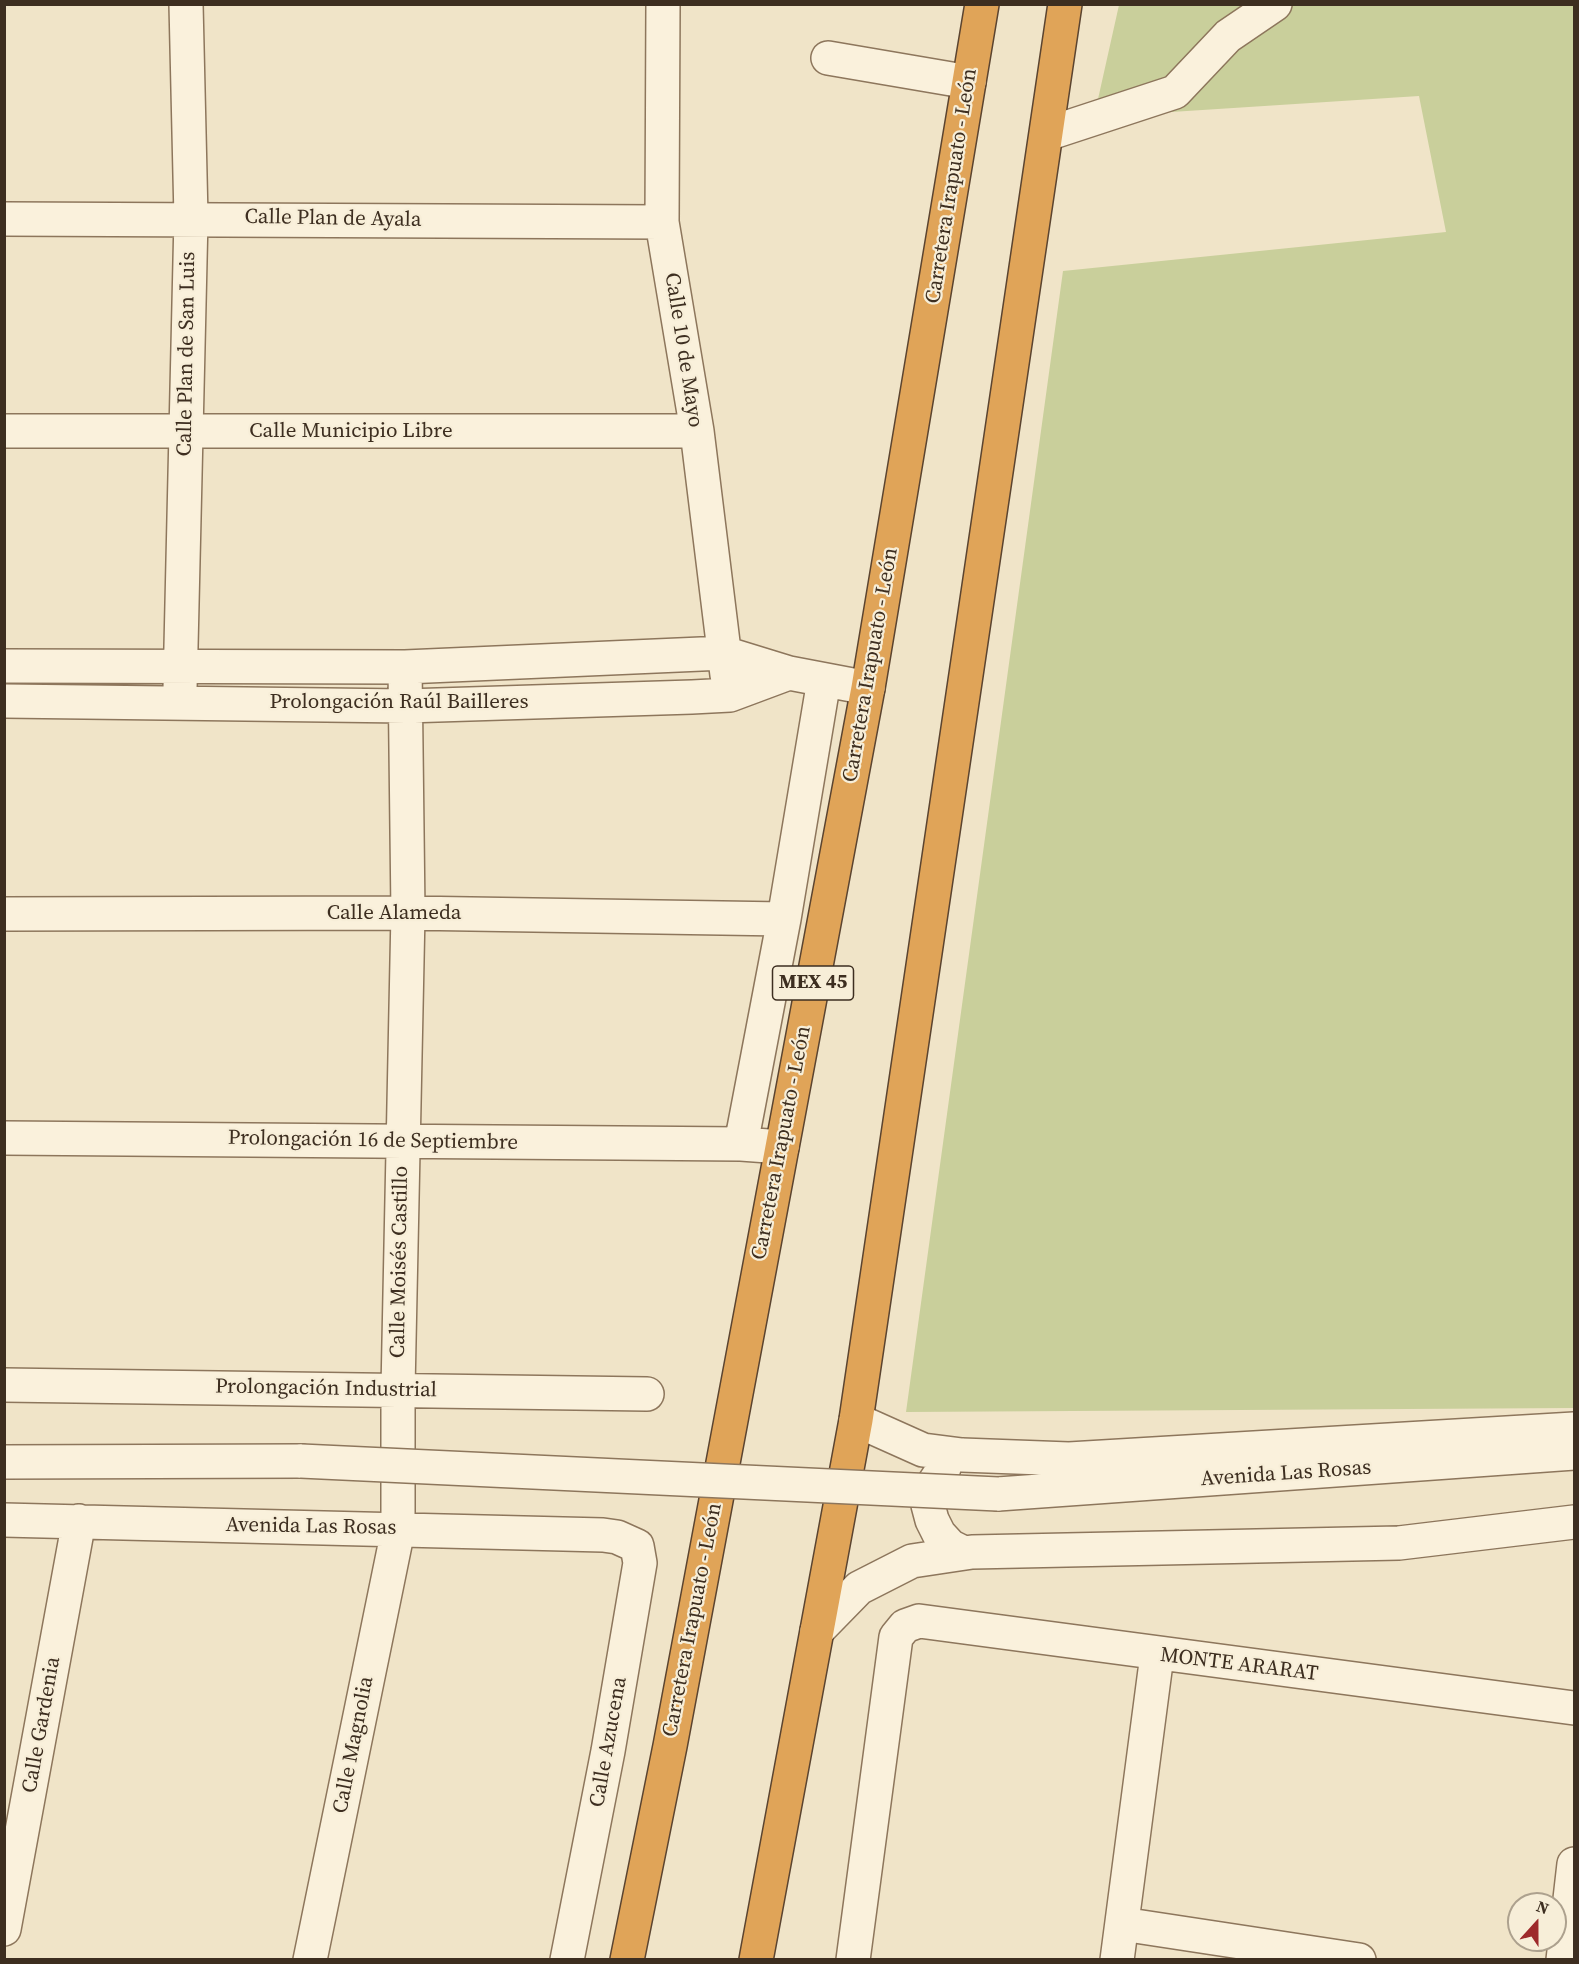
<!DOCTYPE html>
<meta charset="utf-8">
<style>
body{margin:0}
#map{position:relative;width:1579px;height:1964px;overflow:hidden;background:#f0e4c8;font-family:"Source Serif 4",serif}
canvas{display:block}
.frame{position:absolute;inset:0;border:6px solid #3d2e20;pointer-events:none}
.north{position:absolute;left:1507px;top:1892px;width:60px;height:60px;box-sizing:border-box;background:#f7eed8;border:2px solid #ada18e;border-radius:50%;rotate:21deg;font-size:16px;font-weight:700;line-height:24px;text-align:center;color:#3d2e20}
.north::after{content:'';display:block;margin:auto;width:21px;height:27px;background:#9e2a2b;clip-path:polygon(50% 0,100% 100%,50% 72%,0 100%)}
</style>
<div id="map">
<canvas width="1579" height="1964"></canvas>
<div class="frame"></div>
<div class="north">N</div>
</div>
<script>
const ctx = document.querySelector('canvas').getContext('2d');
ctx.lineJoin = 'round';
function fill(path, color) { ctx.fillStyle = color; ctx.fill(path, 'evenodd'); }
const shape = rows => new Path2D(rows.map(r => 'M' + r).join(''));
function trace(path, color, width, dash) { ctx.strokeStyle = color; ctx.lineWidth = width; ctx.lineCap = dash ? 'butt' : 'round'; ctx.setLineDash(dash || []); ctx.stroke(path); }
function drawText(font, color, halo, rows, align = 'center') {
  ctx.font = font + ' "Source Serif 4",serif'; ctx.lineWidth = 4.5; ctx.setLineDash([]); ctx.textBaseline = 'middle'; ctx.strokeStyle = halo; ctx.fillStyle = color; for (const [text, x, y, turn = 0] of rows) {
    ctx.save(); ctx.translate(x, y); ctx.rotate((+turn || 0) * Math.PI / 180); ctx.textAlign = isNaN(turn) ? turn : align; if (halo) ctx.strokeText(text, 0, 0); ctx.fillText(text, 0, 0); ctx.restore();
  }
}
const green = shape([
 [1119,5,1574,5,1574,1408,906,1412,1063,271,1446,232,1419,96,1094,117]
]);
const minor = shape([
 [663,4,662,222,697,431,727,675],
 [828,58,969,82],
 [1047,134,1175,92,1228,36,1275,4],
 [4,219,662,222],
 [4,431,697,431],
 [4,666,405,667,724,653,789,673,868,688],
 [180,689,191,218,186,4],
 [4,701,406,706,692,697,730,695,789,673],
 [4,914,408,913,784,919],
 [4,1138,741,1144,782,1147],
 [741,1144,784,919,824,680],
 [4,1385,647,1394],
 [856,1420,923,1450,962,1455,1069,1459,1574,1429],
 [4,1462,301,1461],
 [944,1468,930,1489,928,1505,932,1520,939,1534,950,1546,964,1553],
 [998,1494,1574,1453],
 [4,1520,603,1535,617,1537,637,1546,640,1563,608,1751,567,1960],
 [817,1631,859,1588,912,1561,972,1552,1399,1543,1574,1522],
 [1122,1924,1359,1960],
 [4,1929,79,1521],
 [310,1960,398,1530,398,1389,408,913,405,667],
 [853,1960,896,1637,905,1626,919,1621,1574,1708],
 [1117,1960,1157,1655],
 [1563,1960,1574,1864]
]);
const highway = shape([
 [627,1960,670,1746,868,688,982,4],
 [756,1960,856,1420,1065,4]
]);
const minorBridge = shape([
 [301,1461,998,1494]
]);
const shields = [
 [813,983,81]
];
const shieldNames = [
 ["MEX 45",813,983]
];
const streetNames = [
 ["Carretera Irapuato - León",952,186,-81],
 ["Calle Plan de Ayala",333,219,1],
 ["Calle 10 de Mayo",683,350,81],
 ["Calle Plan de San Luis",187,354,-89],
 ["Calle Municipio Libre",351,432],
 ["Carretera Irapuato - León",871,665,-80],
 ["Prolongación Raúl Bailleres",399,703],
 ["Calle Alameda",394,914],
 ["Prolongación 16 de Septiembre",373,1141,1],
 ["Carretera Irapuato - León",782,1143,-79],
 ["Calle Moisés Castillo",400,1262,-89],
 ["Prolongación Industrial",326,1389,1],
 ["Avenida Las Rosas",1286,1474,-4],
 ["Avenida Las Rosas",311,1527,1],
 ["Carretera Irapuato - León",693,1620,-79],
 ["MONTE ARARAT",1239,1665,7],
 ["Calle Gardenia",42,1725,-80],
 ["Calle Azucena",609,1742,-80],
 ["Calle Magnolia",354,1745,-79]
];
fill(green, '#c9cf9b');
trace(minor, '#8d765c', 36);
trace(highway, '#5b4430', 36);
trace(minor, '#faf1dc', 33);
trace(highway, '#e0a458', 33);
trace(minorBridge, '#8d765c', 36, []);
trace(minorBridge, '#faf1dc', 33);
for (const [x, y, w] of shields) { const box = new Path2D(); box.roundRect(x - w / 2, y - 17, w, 34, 4.5); ctx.fillStyle = '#f7eed8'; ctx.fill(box); trace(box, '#3d2e20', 1.5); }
drawText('bold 20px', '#3d2e20', null, shieldNames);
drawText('21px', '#3d2e20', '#f7eed8', streetNames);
</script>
